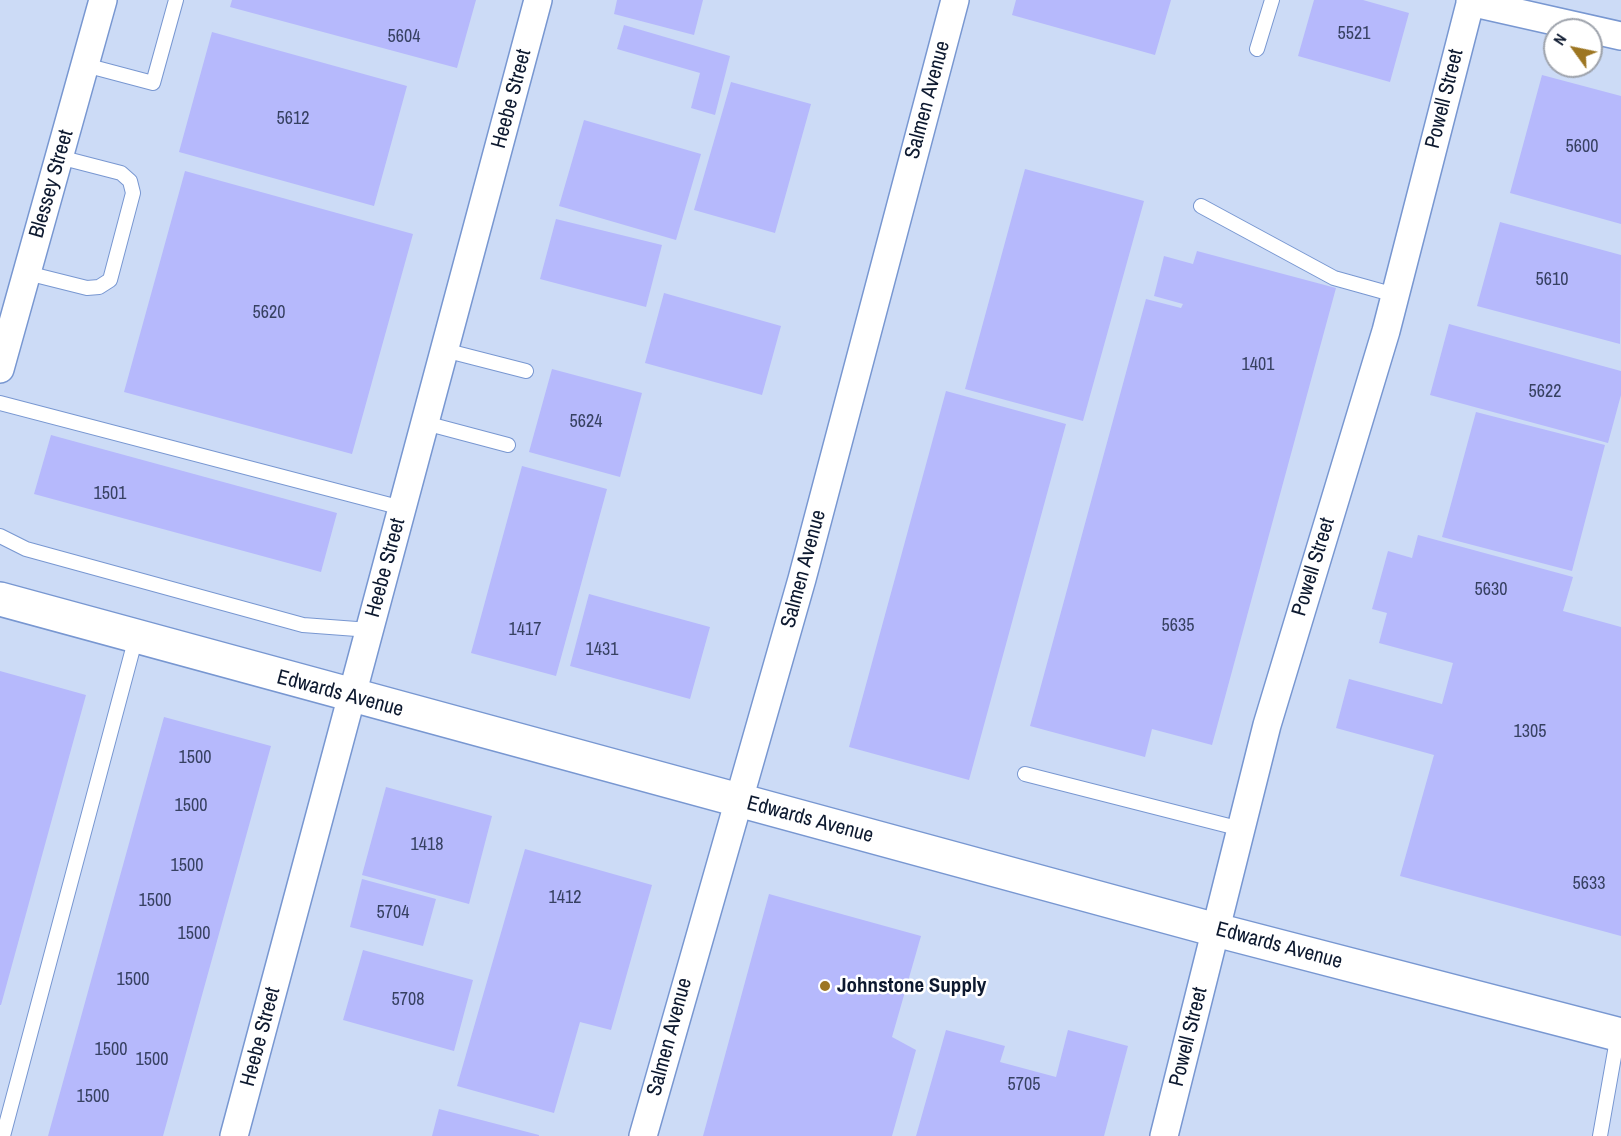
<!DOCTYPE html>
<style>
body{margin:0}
#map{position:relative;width:1621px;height:1136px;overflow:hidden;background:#e0e7f3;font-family:"Archivo Narrow",sans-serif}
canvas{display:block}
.north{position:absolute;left:1543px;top:18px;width:60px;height:60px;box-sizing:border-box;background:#fff;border:2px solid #9ea3ac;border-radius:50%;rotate:303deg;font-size:16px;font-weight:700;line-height:24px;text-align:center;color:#0d192f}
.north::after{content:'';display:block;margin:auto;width:21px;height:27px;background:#9d7622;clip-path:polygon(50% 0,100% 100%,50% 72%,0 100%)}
</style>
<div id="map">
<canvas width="1621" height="1136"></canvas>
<div class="north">N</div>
</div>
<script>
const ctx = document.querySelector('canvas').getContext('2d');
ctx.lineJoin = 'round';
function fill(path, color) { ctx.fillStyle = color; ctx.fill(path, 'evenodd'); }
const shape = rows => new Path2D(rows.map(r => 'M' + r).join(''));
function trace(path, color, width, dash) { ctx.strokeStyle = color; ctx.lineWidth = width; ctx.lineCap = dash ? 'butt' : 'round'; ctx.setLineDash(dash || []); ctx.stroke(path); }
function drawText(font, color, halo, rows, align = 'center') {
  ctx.font = font + ' "Archivo Narrow",sans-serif'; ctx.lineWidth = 5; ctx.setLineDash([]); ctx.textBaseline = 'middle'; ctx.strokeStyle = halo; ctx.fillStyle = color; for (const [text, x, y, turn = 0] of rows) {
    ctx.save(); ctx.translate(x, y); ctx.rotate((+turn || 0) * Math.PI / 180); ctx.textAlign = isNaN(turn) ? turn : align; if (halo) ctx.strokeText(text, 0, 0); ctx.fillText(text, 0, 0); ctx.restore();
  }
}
const built = shape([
 [0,0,1621,0,1621,1136,0,1136],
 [1555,30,1591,30,1591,66,1555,66]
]);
const building = shape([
 [232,0,476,0,457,68,230,7],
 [617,0,703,0,694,35,614,14],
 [1016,0,1171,0,1155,55,1012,15],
 [1314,0,1363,0,1409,13,1390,82,1298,56],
 [624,25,730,56,715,115,691,108,700,73,617,49],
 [212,32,407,86,374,206,179,152],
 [1542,75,1621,96,1621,224,1510,193],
 [731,82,811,104,775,233,694,210],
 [584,120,701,154,676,240,559,206],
 [1025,169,1144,201,1083,421,965,389],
 [185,171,413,234,352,454,124,392],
 [556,219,662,245,646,307,540,279],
 [1500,222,1621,255,1620,344,1477,306],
 [1197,251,1336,288,1212,745,1152,729,1145,757,1030,726,1146,299,1181,308,1183,304,1154,296,1164,256,1193,264],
 [664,293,781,326,762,395,645,363],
 [1449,324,1621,371,1621,395,1608,443,1430,395],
 [552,369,642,393,620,477,529,452],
 [946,391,1066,424,969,780,849,747],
 [1476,412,1605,445,1572,571,1442,537],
 [51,435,337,513,321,572,34,494],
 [522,466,607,489,556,676,471,653],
 [1418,535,1573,577,1563,611,1621,627,1621,936,1400,876,1434,755,1336,728,1349,679,1442,704,1453,663,1379,643,1387,613,1372,609,1388,551,1412,558],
 [589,594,710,627,690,699,570,666],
 [0,671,86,695,1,1005,0,1005],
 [164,717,271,746,163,1136,48,1136],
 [386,787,492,816,469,904,362,875],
 [525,849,652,885,611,1030,580,1022,554,1113,457,1086],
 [362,879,436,899,423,946,350,927],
 [769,894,921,936,892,1037,916,1050,892,1136,703,1136],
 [363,950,473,980,454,1051,343,1020],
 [946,1030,1005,1046,1000,1062,1056,1077,1068,1030,1128,1046,1104,1136,916,1136],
 [439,1109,539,1135,539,1136,432,1136]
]);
const service = shape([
 [1257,49,1272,0],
 [85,65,153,83,176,0],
 [1201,206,1334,278,1395,295],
 [27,273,87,288,99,287,110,280,133,193,130,181,121,173,59,157],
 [444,350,526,371],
 [0,403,402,508],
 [425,423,508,445],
 [0,536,26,549,303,625,370,630],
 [1025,774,1241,829],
 [3,1136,136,637],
 [1600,1136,1618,1034]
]);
const minor = shape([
 [1470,2,1621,36],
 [0,369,103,0],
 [234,1136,538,0],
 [643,1136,802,579,955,0],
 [1164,1136,1267,725,1386,331,1471,0]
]);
const tertiary = shape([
 [0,599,1216,930,1621,1035]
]);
const markers = [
 [825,986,6,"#9d7622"]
];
const numberNames = [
 ["5521",1354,34],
 ["5604",404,37],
 ["5612",293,119],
 ["5600",1582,147],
 ["5610",1552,280],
 ["5620",269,313],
 ["1401",1258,365],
 ["5622",1545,392],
 ["5624",586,422],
 ["1501",110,494],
 ["5630",1491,590],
 ["5635",1178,626],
 ["1417",525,630],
 ["1431",602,650],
 ["1305",1530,732],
 ["1500",195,758],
 ["1500",191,806],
 ["1418",427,845],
 ["1500",187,866],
 ["5633",1589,884],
 ["1412",565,898],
 ["1500",155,901],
 ["5704",393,913],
 ["1500",194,934],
 ["1500",133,980],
 ["5708",408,1000],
 ["1500",111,1050],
 ["1500",152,1060],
 ["5705",1024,1085],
 ["1500",93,1097]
];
const streetNames = [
 ["Heebe Street",512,99,-75],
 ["Powell Street",1445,99,-76],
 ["Salmen Avenue",928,100,-75],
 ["Blessey Street",52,184,-74],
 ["Powell Street",1314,567,-73],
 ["Heebe Street",386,568,-75],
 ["Salmen Avenue",804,569,-75],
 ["Edwards Avenue",340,694,15],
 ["Edwards Avenue",810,820,15],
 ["Edwards Avenue",1279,946,15],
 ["Heebe Street",261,1037,-75],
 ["Salmen Avenue",670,1037,-75],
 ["Powell Street",1189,1037,-76]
];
const poiNames = [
 ["Johnstone Supply",837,986]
];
fill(built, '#ccdbf6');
fill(building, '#b6b9fc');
trace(service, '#7897d1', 16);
trace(minor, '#7897d1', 30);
trace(tertiary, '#7897d1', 36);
trace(service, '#fff', 14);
trace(minor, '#fff', 27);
trace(tertiary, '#fff', 33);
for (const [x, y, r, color] of markers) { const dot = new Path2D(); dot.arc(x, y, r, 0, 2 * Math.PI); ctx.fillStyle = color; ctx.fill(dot); trace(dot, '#fff', 2); }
drawText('18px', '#374162', null, numberNames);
drawText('21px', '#0d192f', '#fff', streetNames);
drawText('bold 21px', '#0d192f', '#fff', poiNames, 'left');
</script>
